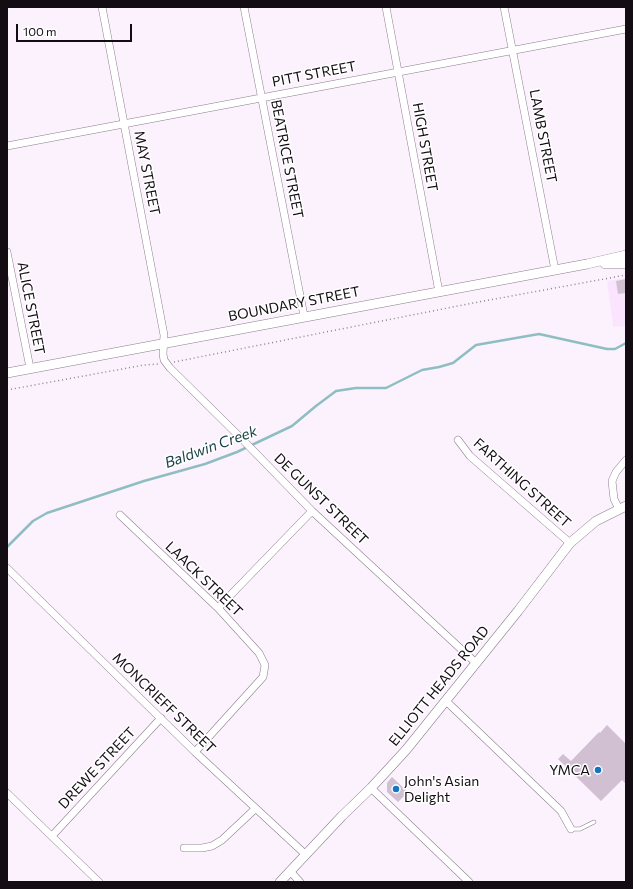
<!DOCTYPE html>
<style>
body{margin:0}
#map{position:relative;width:633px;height:889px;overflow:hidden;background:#fcf2fd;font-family:Commissioner,sans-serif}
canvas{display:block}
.frame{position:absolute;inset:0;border:8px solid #130d13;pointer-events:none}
.scale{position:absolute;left:16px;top:24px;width:116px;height:18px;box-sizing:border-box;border:2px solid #130d13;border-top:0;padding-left:5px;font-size:12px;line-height:14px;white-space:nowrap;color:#130d13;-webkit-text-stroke:3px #fff;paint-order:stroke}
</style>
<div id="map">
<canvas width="633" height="889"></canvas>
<div class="frame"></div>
<div class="scale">100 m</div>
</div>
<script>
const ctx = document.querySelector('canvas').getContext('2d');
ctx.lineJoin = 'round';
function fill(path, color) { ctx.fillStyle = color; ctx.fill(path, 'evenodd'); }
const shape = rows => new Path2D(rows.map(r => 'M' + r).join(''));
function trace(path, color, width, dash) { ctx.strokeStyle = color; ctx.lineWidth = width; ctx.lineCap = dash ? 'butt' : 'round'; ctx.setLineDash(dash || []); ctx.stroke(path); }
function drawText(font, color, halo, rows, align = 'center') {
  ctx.font = font + ' Commissioner,sans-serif'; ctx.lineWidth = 3; ctx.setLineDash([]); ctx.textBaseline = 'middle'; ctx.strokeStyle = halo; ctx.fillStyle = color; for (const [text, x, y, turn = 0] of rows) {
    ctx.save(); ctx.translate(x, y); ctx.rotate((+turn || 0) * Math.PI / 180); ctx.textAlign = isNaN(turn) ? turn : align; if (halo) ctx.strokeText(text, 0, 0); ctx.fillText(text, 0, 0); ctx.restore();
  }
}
const built = shape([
 [626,278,626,326,613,327,607,281]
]);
const stream = shape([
 [7,547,33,521,47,513,144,481,205,464,237,452,292,426,316,406,336,391,356,388,386,388,422,370,439,367,453,363,476,345,539,334,607,349,615,349,626,343]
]);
const building = shape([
 [626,279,626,293,618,294,616,281],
 [607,725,626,744,626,784,622,780,601,801,558,759,563,754,571,761,599,732,600,733],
 [392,777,408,792,398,802,387,792,387,783]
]);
const path = shape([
 [174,362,473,303,626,275],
 [7,390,144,365,159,364]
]);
const service = shape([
 [571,829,580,829,594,822]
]);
const minor = shape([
 [102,7,164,335,163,354,164,360,170,368,241,438,312,511,476,663],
 [244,7,304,316],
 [386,7,439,292],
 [504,7,555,270],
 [7,146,626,29],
 [7,252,30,368],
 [458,440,470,456,570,543],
 [619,509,614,499,612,481,616,472,626,460],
 [120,515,218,608,259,653,265,665,263,677,195,752],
 [7,568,195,752,305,854],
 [218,608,312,511],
 [446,701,561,811,571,829],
 [371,788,469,882],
 [7,793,99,882],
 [52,836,161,718],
 [184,848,202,848,212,846,222,840,255,809],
 [290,871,300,882]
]);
const tertiary = shape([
 [605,264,626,264],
 [7,373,587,264,626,255],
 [280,882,342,816,371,788,406,750,518,611,570,543,596,521,626,506]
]);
const markers = [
 [598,770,4,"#1475c1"],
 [396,789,4,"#1475c1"]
];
const streetNames = [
 ["PITT STREET",314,74,-11],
 ["LAMB STREET",543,136,79],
 ["HIGH STREET",425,147,80],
 ["BEATRICE STREET",287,159,79],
 ["MAY STREET",147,173,79],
 ["BOUNDARY STREET",294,304,-11],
 ["ALICE STREET",31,308,79],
 ["FARTHING STREET",522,483,42],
 ["DE GUNST STREET",321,499,44],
 ["LAACK STREET",204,579,44],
 ["ELLIOTT HEADS ROAD",439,686,-51],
 ["MONCRIEFF STREET",164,703,44],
 ["DREWE STREET",97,768,-47]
];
const poiNames = [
 ["YMCA",590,770],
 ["John's Asian",404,781,"left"],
 ["Delight",404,797,"left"]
];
const waterNames = [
 ["Baldwin Creek",211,447,-20]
];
fill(built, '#fbe5fe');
trace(stream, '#8fbec2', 2.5);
fill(building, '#d0c0d2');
trace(service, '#8c7d8e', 4.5);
trace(minor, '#8c7d8e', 8);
trace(tertiary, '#8c7d8e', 10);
trace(path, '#8c848c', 1.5, [1, 3]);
trace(service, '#fff', 3.5);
trace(minor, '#fff', 7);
trace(tertiary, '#fff', 9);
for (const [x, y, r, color] of markers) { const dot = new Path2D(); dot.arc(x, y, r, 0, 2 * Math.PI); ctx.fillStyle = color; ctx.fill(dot); trace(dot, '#fff', 1.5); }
drawText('14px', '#130d13', '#fff', streetNames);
drawText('14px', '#130d13', '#fff', poiNames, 'right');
drawText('italic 15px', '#194447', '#fff', waterNames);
</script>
